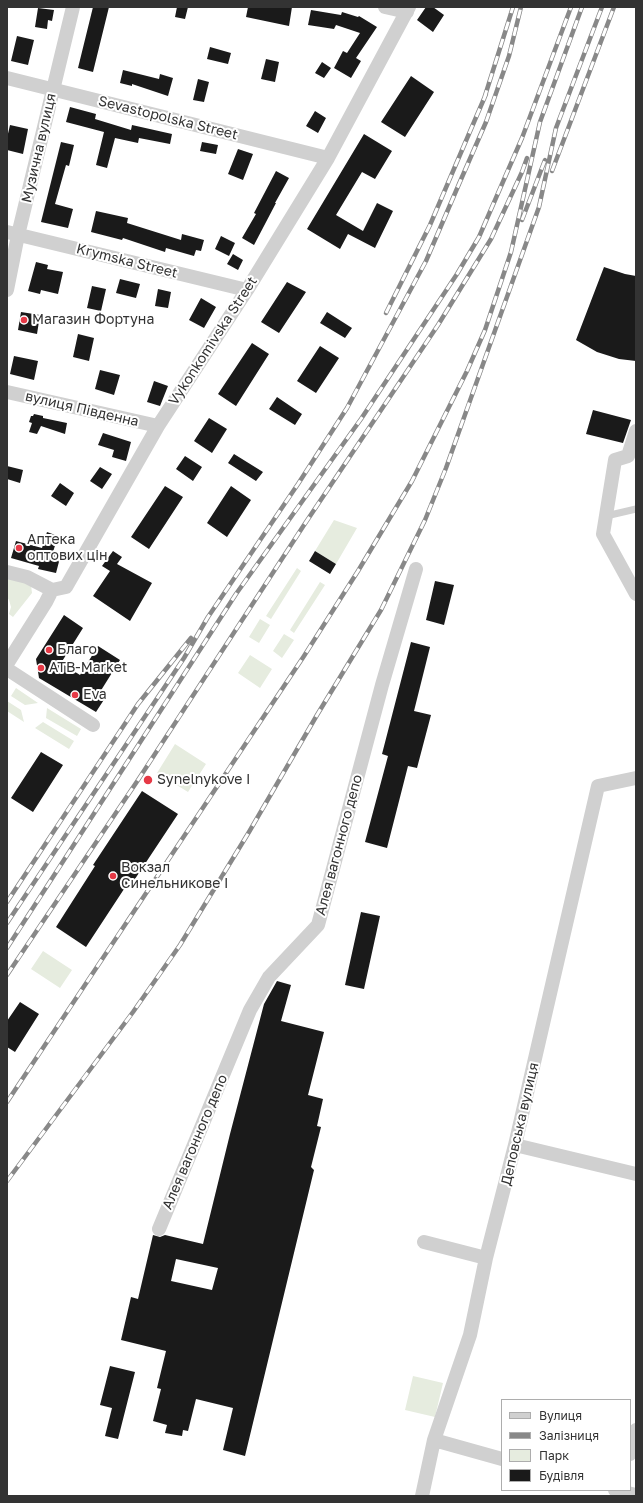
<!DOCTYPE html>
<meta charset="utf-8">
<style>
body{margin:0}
#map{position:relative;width:643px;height:1503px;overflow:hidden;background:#fff;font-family:"Golos Text",sans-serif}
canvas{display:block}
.frame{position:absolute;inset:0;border:8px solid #333;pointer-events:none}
.legend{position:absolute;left:501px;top:1399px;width:130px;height:92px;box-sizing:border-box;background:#fff;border:1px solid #adadad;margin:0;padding:5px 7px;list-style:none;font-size:12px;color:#333}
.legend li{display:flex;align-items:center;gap:8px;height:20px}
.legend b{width:20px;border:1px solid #adadad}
</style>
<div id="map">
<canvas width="643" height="1503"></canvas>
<div class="frame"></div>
<ul class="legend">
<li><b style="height:5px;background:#d0d0d0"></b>Вулиця</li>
<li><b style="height:5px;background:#888"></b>Залізниця</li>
<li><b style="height:11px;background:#e6ecdf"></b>Парк</li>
<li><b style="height:11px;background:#1a1a1a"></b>Будівля</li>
</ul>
</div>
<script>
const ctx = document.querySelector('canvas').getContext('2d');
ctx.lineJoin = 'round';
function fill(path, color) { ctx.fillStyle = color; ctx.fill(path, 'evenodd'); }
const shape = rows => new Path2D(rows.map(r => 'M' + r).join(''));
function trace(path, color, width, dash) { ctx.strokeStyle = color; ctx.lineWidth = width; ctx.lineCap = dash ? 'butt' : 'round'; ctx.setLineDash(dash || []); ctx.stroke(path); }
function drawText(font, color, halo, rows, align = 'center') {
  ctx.font = font + ' "Golos Text",sans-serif'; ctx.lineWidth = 4; ctx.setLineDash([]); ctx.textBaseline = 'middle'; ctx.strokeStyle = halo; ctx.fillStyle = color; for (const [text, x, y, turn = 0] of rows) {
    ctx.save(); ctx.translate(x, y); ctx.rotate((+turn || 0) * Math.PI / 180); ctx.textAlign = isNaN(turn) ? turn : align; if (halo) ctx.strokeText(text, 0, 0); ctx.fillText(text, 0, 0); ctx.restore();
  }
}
const green = shape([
 [334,520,357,528,336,564,315,551],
 [297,568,301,571,271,619,266,616],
 [7,577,31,585,32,593,13,617,9,614,11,607,9,600,7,597],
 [320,582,325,585,294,633,290,630],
 [260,619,270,625,259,643,249,637],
 [284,634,294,640,282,658,273,651],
 [250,655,272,669,260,688,238,673],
 [16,688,38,703,25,705,11,696],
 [7,701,21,710,24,722,7,711],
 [47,708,81,729,77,736,46,718],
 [43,722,74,741,69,749,35,728],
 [175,744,206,764,188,792,157,773],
 [43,951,72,970,60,988,31,969],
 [413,1376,443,1383,435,1417,405,1410]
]);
const building = shape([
 [93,7,109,7,93,72,78,68],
 [177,7,188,7,185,19,175,17],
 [248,7,292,7,289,26,246,17],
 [426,7,433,7,444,15,433,32,417,20],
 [38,8,54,10,52,21,48,20,47,29,35,27],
 [311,10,341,15,342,12,358,17,359,16,377,27,356,58,361,61,351,78,334,68,343,51,347,53,360,33,336,25,334,29,308,25],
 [17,36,34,40,28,65,11,61],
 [210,47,231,53,228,64,207,59],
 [266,59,279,62,275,82,261,79],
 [322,62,331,68,324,78,315,73],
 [123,70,159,79,160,74,173,78,168,96,132,84,132,86,120,83],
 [411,76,434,92,405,137,381,122],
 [198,79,209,82,204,102,193,100],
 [70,107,96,114,95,119,131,130,132,125,172,134,170,144,139,138,138,143,115,138,107,168,96,165,104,132,66,122],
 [315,111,326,118,318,133,306,126],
 [10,125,28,129,23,154,7,150,7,138],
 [364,134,392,151,375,179,362,172,336,215,363,231,377,203,393,211,375,248,348,234,340,249,307,229],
 [61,142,74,145,69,166,66,165,55,204,73,209,68,228,41,222],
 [202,142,218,145,216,154,200,151],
 [238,149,253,154,243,180,228,174],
 [276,171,289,178,275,203,276,203,254,245,242,238,256,214,254,213],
 [96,211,128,218,127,223,181,240,182,234,204,240,201,251,196,250,194,256,166,248,165,252,123,238,122,240,91,232],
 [221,236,235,243,229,256,215,249],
 [233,254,243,260,238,270,227,264],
 [36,262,48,265,47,269,63,272,58,294,41,290,40,294,28,291],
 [604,267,625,274,636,276,636,361,619,359,597,352,576,340],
 [120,279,140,284,136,298,116,293],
 [287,282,306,292,279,333,261,322],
 [92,286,106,289,101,311,87,308],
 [158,289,171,292,168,308,155,306],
 [201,298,216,307,204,328,189,320],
 [21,312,40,315,37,334,18,330],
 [327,312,352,328,345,338,320,323],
 [78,334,94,338,89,361,73,357],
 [252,343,269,354,236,406,218,394],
 [320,346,339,358,316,393,297,381],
 [14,356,38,361,34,380,10,374],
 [100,370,120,375,114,395,95,389],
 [154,381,168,386,160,406,147,402],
 [277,397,302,414,295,425,269,409],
 [593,410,631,420,623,443,586,434],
 [34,414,43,416,43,418,67,423,65,434,41,426,37,434,29,432,32,423,29,422,31,416,33,416],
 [209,418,227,429,212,453,194,441],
 [103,433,131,442,126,461,112,457,114,450,98,445],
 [234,454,263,472,256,481,228,463],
 [185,456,202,467,193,481,176,469],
 [7,466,23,470,20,483,7,479],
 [100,467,112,474,102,489,90,481],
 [60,483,74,493,66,506,51,496],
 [165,486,183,497,149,549,131,537],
 [231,486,251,500,227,537,207,523],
 [47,532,58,536,53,552,61,554,56,573,38,569,39,566,11,558,16,541,42,548],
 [113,551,122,557,117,564,152,583,130,621,93,596,110,571,102,566],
 [315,551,336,564,330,574,309,561],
 [435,581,454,585,444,625,426,620],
 [64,615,83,628,61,663,80,675,98,646,120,660,100,692,107,695,96,712,39,678,36,659],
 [411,642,430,647,414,711,431,715,417,768,408,766,387,848,365,842,388,756,382,754],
 [41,752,63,765,33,812,11,798],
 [142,791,178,814,129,888,126,886,86,947,56,927,95,866,93,865],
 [361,912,380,916,364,989,345,985],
 [277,981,291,985,281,1021,324,1032,308,1095,323,1099,317,1126,321,1127,311,1167,314,1170,245,1456,223,1450,233,1408,196,1399,188,1431,183,1430,182,1436,165,1433,167,1425,153,1421,161,1389,157,1388,166,1351,121,1340,131,1297,138,1299,153,1235,160,1237,165,1235,203,1244,230,1134,264,1004],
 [176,1259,218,1268,212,1290,171,1281],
 [20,1002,39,1014,15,1052,7,1047,7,1021],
 [110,1366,135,1372,118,1439,105,1436,112,1408,100,1405]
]);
const lane = shape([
 [606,516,636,509]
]);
const street = shape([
 [385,7,407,12],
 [7,78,328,158],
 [7,232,247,290],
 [7,290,18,235,73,7],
 [7,392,158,426],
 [636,431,628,456,615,460,603,534,636,594],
 [7,572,27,577,52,590],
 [52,590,66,587,158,426,247,290,328,158,409,7],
 [7,664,46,602,52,590],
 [7,669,93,725],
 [515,1145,636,1174],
 [159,1229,250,1010,269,977,318,925,382,685,416,569],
 [424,1242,486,1258],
 [434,1440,502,1459],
 [630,1454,636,1430],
 [615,1490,636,1495],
 [422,1496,434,1440,470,1335,486,1258,515,1145,598,786,636,778]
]);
const rail = shape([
 [484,99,513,7],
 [552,171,614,7],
 [522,220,545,160],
 [386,313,430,225,486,94],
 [7,902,138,704,191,638],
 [7,923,184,658,208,617,298,484,347,408,426,261,459,184,486,122,509,56,521,7],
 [7,948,236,594,361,419,457,274,479,237,522,138,571,7],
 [7,975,138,780,304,525,438,325,491,239,522,172,527,158],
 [7,1102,304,656,358,571,412,481,467,371,485,330,511,252,540,122,582,7],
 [7,1181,133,1012,180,945,249,832,317,715,381,610,425,520,446,468,539,207,556,128,602,7]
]);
const markers = [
 [24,320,4,"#e63946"],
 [19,548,4,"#e63946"],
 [49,650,4,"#e63946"],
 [41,668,4,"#e63946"],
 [75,695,4,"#e63946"],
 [148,780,5,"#e63946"],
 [113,876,4,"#e63946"]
];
const streetNames = [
 ["Sevastopolska Street",168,118,14],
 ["Музична вулиця",39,148,-77],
 ["Krymska Street",127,261,14],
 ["Vykonkomivska Street",213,341,-57],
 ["вулиця Південна",82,409,13],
 ["Алея вагонного депо",339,845,-75],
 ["Деповська вулиця",520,1124,-77],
 ["Алея вагонного депо",195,1142,-67]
];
const poiNames = [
 ["Магазин Фортуна",32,320],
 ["Аптека",27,540],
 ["оптових цін",27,556],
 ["Благо",57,650],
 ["ATB-Market",49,668],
 ["Eva",83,695],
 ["Synelnykove I",157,780],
 ["Вокзал",121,868],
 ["Синельникове І",121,884]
];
fill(green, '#e6ecdf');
fill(building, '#1a1a1a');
trace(lane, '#d0d0d0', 7);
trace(street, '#d0d0d0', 14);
trace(rail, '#888', 4.5);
trace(rail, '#fff', 3, [9]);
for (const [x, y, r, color] of markers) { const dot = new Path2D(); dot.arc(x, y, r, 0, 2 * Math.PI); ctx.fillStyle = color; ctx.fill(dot); trace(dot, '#fff', 1.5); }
drawText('14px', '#333', '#fff', streetNames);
drawText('14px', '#333', '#fff', poiNames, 'left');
</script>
